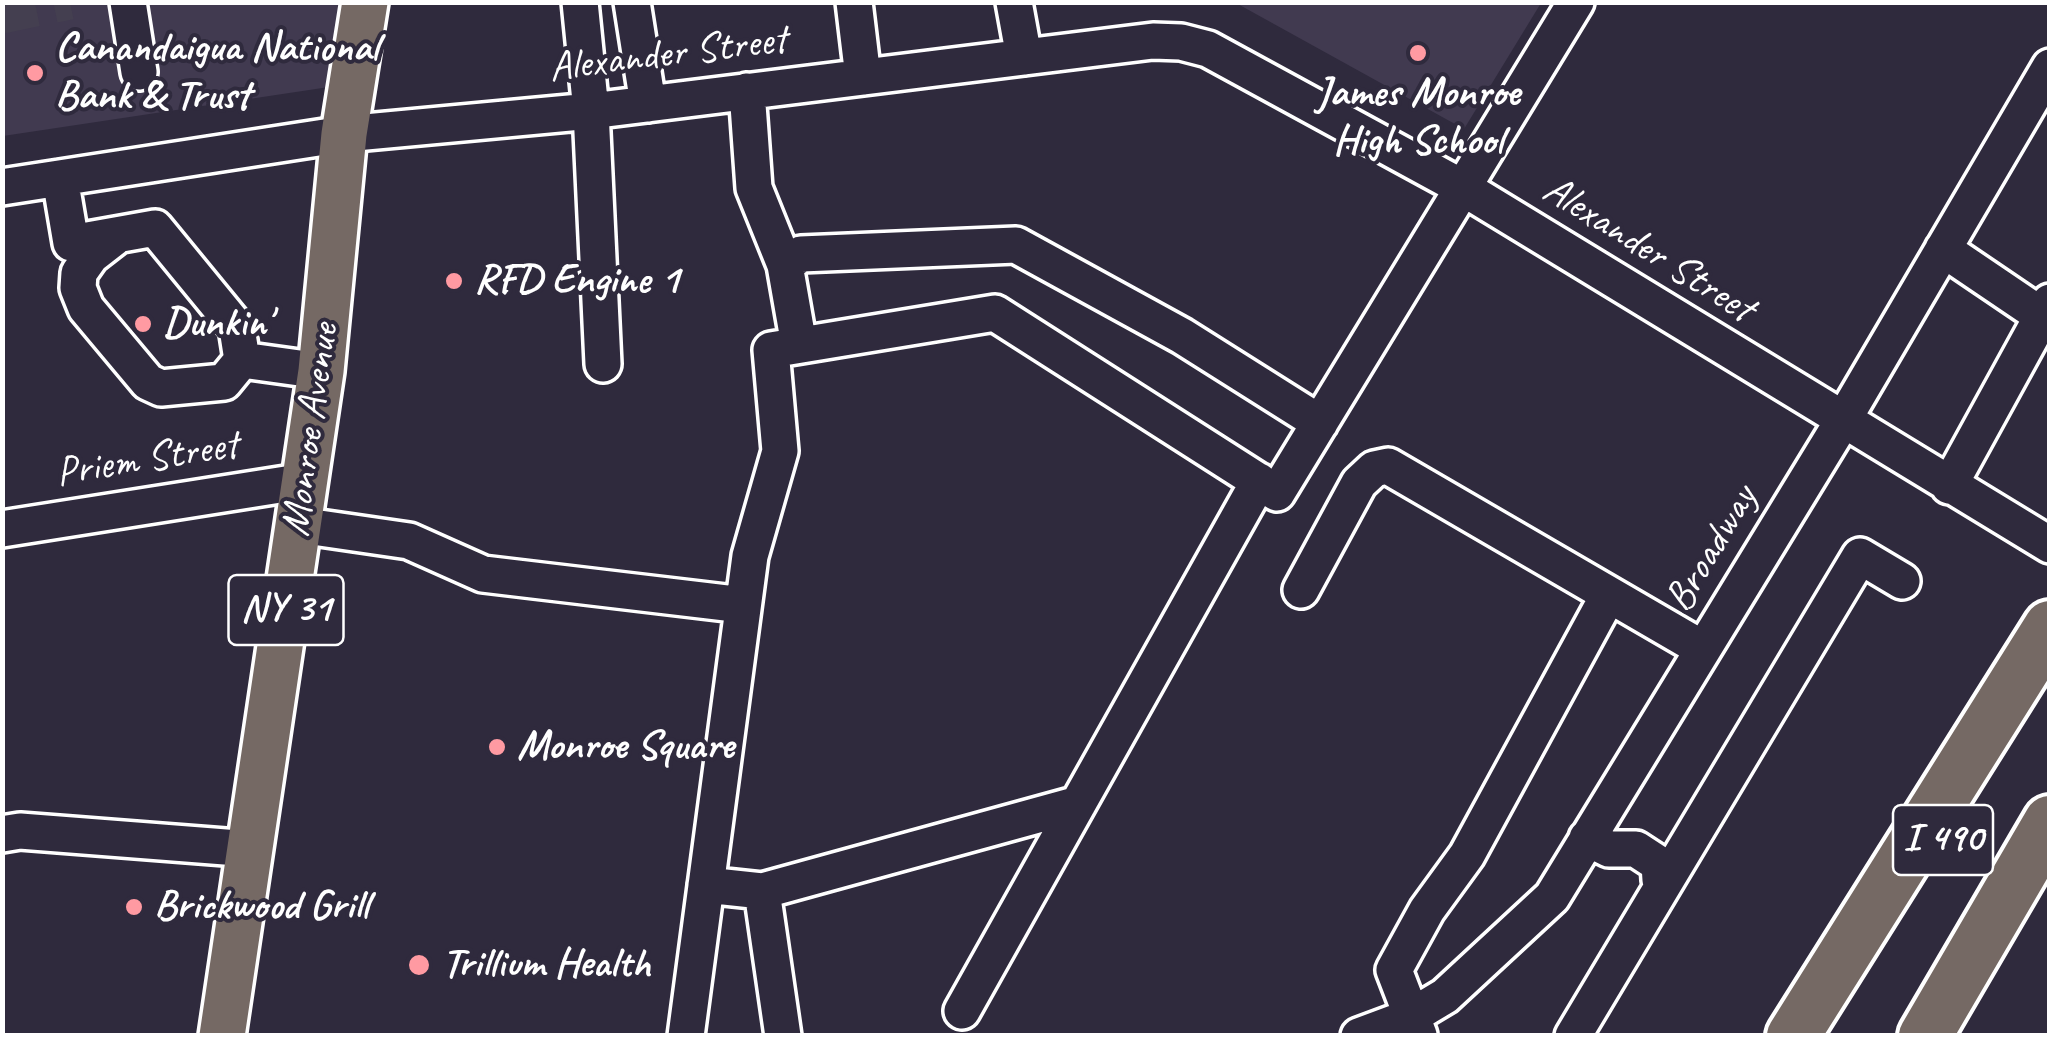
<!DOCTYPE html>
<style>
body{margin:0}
#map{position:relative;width:2052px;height:1038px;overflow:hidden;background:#2f2a3d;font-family:Caveat,sans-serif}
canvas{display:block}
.frame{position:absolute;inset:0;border:5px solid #fff;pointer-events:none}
</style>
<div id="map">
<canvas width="2052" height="1038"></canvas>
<div class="frame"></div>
</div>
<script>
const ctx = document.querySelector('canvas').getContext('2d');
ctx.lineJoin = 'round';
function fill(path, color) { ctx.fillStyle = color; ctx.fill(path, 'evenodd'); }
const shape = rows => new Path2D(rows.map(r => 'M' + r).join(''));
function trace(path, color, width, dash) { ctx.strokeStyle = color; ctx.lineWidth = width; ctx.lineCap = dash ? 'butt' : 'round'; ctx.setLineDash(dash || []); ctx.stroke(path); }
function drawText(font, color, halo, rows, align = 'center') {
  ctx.font = font + ' Caveat,sans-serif'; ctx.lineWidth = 8; ctx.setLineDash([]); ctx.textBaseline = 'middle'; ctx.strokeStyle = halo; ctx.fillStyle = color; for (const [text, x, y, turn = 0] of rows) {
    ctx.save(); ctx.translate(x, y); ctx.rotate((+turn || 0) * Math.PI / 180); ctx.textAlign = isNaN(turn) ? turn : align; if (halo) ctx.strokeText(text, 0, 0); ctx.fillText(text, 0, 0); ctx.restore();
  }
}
const built = shape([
 [2,3,360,3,349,84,3,136],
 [1236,3,1541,3,1464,129]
]);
const minorTunnel = shape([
 [2,16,70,2]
]);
const minor = shape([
 [128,2,139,72],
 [580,2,591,111,603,364],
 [632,2,648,104],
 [854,2,863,77],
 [1014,2,1024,57],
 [747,91,754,188,785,265],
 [60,178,71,243,155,228,237,328,242,360,224,382,161,388,148,382,86,308,78,288,79,273,91,256,118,235],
 [2,187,344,134,591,111,1153,41,1181,42,1208,49,1465,189,2050,545],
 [1943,249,2042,316],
 [799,345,785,265,801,254,1016,245,1182,336,1320,423],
 [242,360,321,371],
 [1949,486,2050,302],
 [299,525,409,541,483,574,743,605],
 [2,529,305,481],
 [1301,590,1359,483,1374,469,1388,466,1703,649],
 [2,834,20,831,251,849],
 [1587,838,1609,849,1636,849,1659,864,1660,880],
 [706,885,762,891,1078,804],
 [762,891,783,1036],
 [962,1011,1259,481],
 [1419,1035,1394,970,1427,910,1467,855,1608,596],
 [686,1036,750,556,780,451,771,350,995,313,1277,493,1576,2],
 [1359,1036,1410,1017,1445,996,1552,897,1842,422,2050,67],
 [1573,1036,1860,556,1902,581]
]);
const major = shape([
 [222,1036,321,371,344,134,365,2]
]);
const highway = shape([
 [1793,1036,2050,627],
 [1925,1036,2050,822]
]);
const markers = [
 [1418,53,10,"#ff9aa2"],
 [35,73,10,"#ff9aa2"],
 [454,281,10,"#ff9aa2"],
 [143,324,10,"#ff9aa2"],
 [497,747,10,"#ff9aa2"],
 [134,907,10,"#ff9aa2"],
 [419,965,12,"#ff9aa2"]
];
const shields = [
 [286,610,115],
 [1943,840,100]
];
const shieldNames = [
 ["NY 31",286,610],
 ["I 490",1943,840]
];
const poiNames = [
 ["Canandaigua National",55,49],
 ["Bank & Trust",55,97],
 ["James Monroe",1418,94,"center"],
 ["High School",1418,142,"center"],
 ["RFD Engine 1",474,281],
 ["Dunkin'",163,324],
 ["Monroe Square",517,747],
 ["Brickwood Grill",154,907],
 ["Trillium Health",442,965]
];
const streetNames = [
 ["Alexander Street",668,55,-7],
 ["Alexander Street",1648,250,32],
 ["Monroe Avenue",311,430,-82],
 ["Priem Street",147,460,-9],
 ["Broadway",1712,549,-59]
];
fill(built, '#413a50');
trace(minorTunnel, '#443f50', 35, [35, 18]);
trace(minor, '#fff', 42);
trace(major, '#fff', 52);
trace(highway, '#fff', 60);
trace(minor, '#2f2a3d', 35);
trace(major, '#756964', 45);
trace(highway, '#756964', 52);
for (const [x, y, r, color] of markers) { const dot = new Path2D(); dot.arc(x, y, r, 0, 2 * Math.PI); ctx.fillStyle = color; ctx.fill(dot); trace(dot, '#2f2a3d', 4); }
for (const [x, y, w] of shields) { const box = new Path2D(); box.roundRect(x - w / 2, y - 35, w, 70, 8); ctx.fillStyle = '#2f2a3d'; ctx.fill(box); trace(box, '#fff', 2.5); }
drawText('bold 40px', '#fff', null, shieldNames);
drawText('bold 42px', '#fff', '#2f2a3d', poiNames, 'left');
drawText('42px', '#fff', '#2f2a3d', streetNames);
</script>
